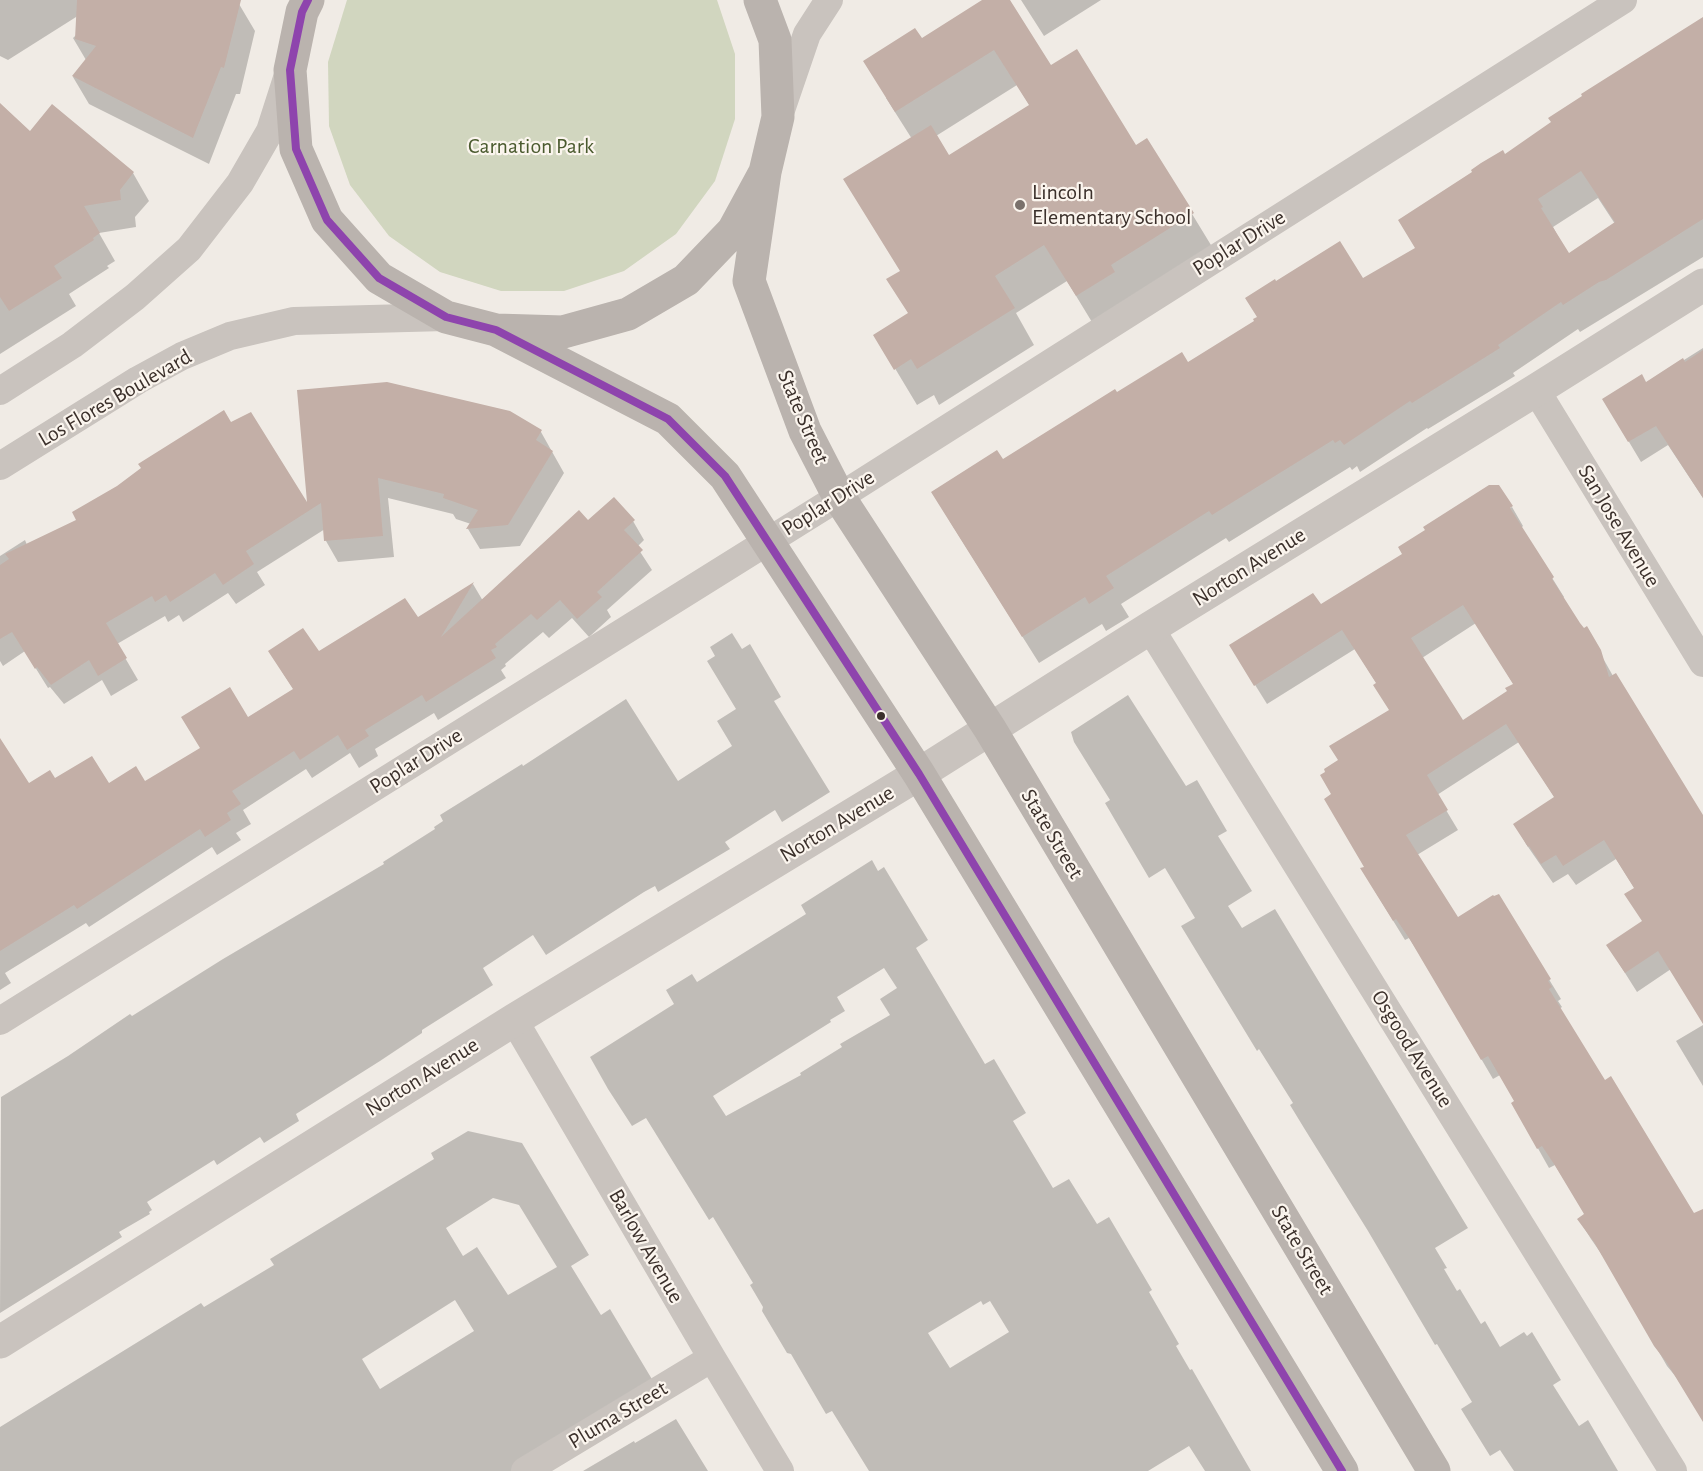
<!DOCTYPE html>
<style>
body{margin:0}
canvas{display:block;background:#f0ebe5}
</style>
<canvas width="1703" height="1471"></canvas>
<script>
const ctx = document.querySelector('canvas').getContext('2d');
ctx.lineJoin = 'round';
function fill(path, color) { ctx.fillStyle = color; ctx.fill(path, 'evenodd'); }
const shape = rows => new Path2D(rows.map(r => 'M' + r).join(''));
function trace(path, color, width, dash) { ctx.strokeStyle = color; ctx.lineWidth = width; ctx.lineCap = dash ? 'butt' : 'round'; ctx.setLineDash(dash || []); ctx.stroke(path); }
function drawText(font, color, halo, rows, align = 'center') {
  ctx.font = font + ' "Alegreya Sans",sans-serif'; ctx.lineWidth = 4.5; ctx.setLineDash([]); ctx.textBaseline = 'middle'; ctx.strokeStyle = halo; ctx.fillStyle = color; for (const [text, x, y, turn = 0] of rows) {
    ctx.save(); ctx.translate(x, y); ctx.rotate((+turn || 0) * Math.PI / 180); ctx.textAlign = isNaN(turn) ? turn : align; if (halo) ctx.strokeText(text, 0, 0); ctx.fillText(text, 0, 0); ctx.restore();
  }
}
const green = shape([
 [347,0,717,0,735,54,735,119,715,181,676,234,624,271,564,291,501,291,440,272,389,236,350,185,329,126,328,62]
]);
const shadow = shape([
 [0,0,103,0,8,60,0,56],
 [117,0,223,0,239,4,255,31,240,94,236,94,209,164,89,104,73,77,86,60,73,38,103,9],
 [985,0,1009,0,1050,68,1136,148,1147,140,1214,250,1098,332,1067,281,1016,313,1034,345,939,405,934,395,917,405,875,335,909,314,889,279,901,272,912,139,886,98,921,40],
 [1017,85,1030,106,949,157,936,136],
 [1021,0,1101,0,1044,36],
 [1703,19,1703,257,1580,332,1578,329,1513,373,1515,376,1428,429,1427,428,1360,472,1357,466,1352,470,1350,467,1229,542,1226,538,1121,604,1129,617,1106,631,1102,624,1039,663,949,520,1002,461,1116,394,1187,364,1363,280,1416,249,1505,156],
 [1598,198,1615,224,1568,255,1553,227],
 [52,106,133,173,149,201,135,217,136,227,99,233,115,261,107,266,109,268,69,294,76,306,0,354,0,109,30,133],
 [1703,348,1703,498,1668,445,1641,462,1604,400,1646,384],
 [299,391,541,432,564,473,520,546,480,549,468,529,471,524,456,519,453,514,388,498,394,557,338,562,326,541,325,529,257,572,265,585,236,604,228,593,183,622,179,615,168,622,165,616,117,644,138,680,111,696,102,680,64,704,50,687,48,688,25,651,3,666,0,661,0,556,25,540,27,545,78,520,231,424,309,508],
 [1512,507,1523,526,1521,528,1564,597,1562,599,1584,630,1586,628,1613,676,1703,817,1703,1023,1671,969,1637,992,1608,946,1643,922,1635,889,1616,859,1576,885,1568,874,1553,883,1526,844,1515,824,1555,798,1519,742,1437,795,1458,830,1417,855,1457,919,1498,896,1561,999,1558,1001,1562,1007,1559,1009,1604,1082,1703,1232,1703,1420,1681,1383,1667,1366,1607,1262,1591,1239,1579,1220,1586,1215,1555,1165,1549,1168,1513,1104,1516,1102,1500,1075,1493,1079,1422,958,1409,938,1405,940,1373,888,1366,867,1339,760,1390,711,1377,684,1355,649,1267,704,1242,664,1320,607],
 [1476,623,1514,685,1509,692,1463,722,1422,658],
 [633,521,644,540,637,547,652,570,607,610,611,617,589,637,572,618,549,638,543,632,505,664,506,666,501,670,506,678,438,720,434,713,375,749,378,756,359,768,350,753,312,778,306,769,243,810,251,824,236,833,241,840,217,855,212,847,89,927,86,923,5,973,11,983,0,990,0,746,28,785,55,780,108,785,145,783,294,690,281,670,318,653,418,619,473,584,483,601,588,522],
 [732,633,742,649,750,644,781,697,774,701,830,792,782,822,775,810,725,842,730,849,658,892,655,886,644,892,546,955,533,935,483,968,493,985,422,1030,422,1033,380,1061,296,1114,299,1121,264,1143,260,1137,217,1165,214,1160,147,1202,152,1210,149,1212,150,1214,119,1232,122,1237,0,1313,1,1097,68,1056,130,1014,132,1016,223,959,384,864,383,862,435,829,434,827,443,821,440,815,522,764,523,766,626,699,678,781,732,746,717,721,736,709,707,661,715,656,710,647],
 [1128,695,1186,786,1197,780,1227,831,1218,836,1252,891,1228,906,1242,928,1275,909,1468,1228,1435,1248,1447,1268,1444,1269,1457,1291,1460,1289,1481,1324,1485,1321,1500,1347,1524,1332,1527,1336,1532,1332,1561,1380,1553,1385,1579,1426,1588,1420,1618,1471,1514,1471,1500,1450,1490,1456,1461,1409,1472,1402,1437,1344,1435,1345,1368,1231,1304,1128,1290,1105,1293,1103,1259,1049,1257,1051,1181,926,1195,918,1165,868,1149,878,1105,803,1110,800,1074,742,1071,732],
 [872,860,878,871,884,867,928,940,916,948,985,1064,994,1059,1026,1113,1013,1121,1053,1188,1069,1179,1097,1224,1109,1217,1152,1290,1149,1292,1179,1344,1176,1346,1190,1370,1192,1369,1251,1471,1205,1471,1189,1446,1148,1471,869,1471,832,1411,826,1414,791,1354,787,1353,762,1311,763,1307,750,1285,753,1283,713,1217,709,1220,646,1118,632,1126,608,1089,590,1057,674,1004,666,990,692,974,697,982,806,914,801,905],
 [884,968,897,988,880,999,890,1015,840,1044,842,1047,800,1073,801,1075,726,1116,713,1096,831,1022,830,1020,845,1011,837,997],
 [981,1301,983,1305,990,1301,1009,1332,950,1368,928,1333],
 [1703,1025,1703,1086,1676,1041],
 [468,1131,522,1143,589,1255,571,1266,601,1315,610,1309,659,1391,518,1471,0,1471,0,1427,201,1303,204,1307,274,1265,270,1259,434,1159,431,1153],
 [493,1198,519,1205,557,1267,508,1295,477,1247,463,1256,446,1228],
 [455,1300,474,1331,380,1389,362,1359],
 [676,1419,708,1471,583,1471,634,1441,635,1443]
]);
const building = shape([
 [77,0,241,0,224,68,221,67,193,138,72,76,96,46,75,39],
 [982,0,1010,0,1051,65,1077,49,1136,145,1147,138,1194,213,1111,265,1115,272,1076,296,1044,245,995,276,1015,308,917,369,911,359,894,370,873,335,908,313,886,279,900,271,843,179,931,125,949,155,1029,105,994,50,895,112,863,61,915,28,922,38],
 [1703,17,1703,219,1606,280,1599,282,1563,305,1561,302,1498,345,1500,348,1412,403,1410,401,1344,445,1340,440,1335,443,1333,440,1212,515,1209,511,1106,576,1114,588,1089,604,1085,597,1022,637,931,492,997,450,1003,459,1115,389,1117,392,1182,352,1188,362,1254,321,1253,319,1257,317,1245,298,1275,279,1276,281,1340,241,1363,278,1415,248,1398,220,1472,172,1471,170,1481,163,1503,150,1505,154,1551,122,1548,118,1582,96,1581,94],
 [1581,171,1615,222,1569,253,1541,208,1543,207,1538,199],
 [0,103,30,131,52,104,134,172,120,190,121,200,84,206,100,233,93,238,94,240,54,266,62,278,9,311,0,297],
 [1703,350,1703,498,1656,426,1628,442,1602,399,1642,374,1646,382,1683,358,1685,362],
 [387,382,510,411,542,430,536,440,553,451,508,525,466,529,478,510,443,498,444,494,378,478,383,536,324,541,321,503,246,551,254,564,223,585,215,573,170,602,166,595,155,602,152,596,106,623,127,658,98,676,89,660,51,685,37,667,35,669,12,632,0,639,0,565,9,559,5,554,76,520,72,512,117,486,141,468,138,464,224,410,231,422,251,412,307,502,297,390],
 [1489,485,1499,485,1513,506,1510,508,1554,577,1552,579,1580,623,1584,628,1587,626,1601,650,1609,677,1616,673,1703,815,1703,1024,1658,951,1625,973,1606,945,1642,921,1624,894,1634,888,1604,840,1563,866,1556,855,1541,864,1529,846,1528,847,1513,824,1554,797,1506,724,1427,775,1448,810,1406,835,1458,917,1493,895,1494,896,1499,894,1551,979,1548,981,1552,987,1549,989,1605,1080,1611,1076,1694,1213,1703,1209,1703,1422,1667,1363,1654,1346,1594,1242,1577,1219,1584,1214,1554,1164,1542,1146,1537,1149,1511,1103,1514,1101,1488,1056,1481,1060,1409,938,1396,919,1393,921,1360,868,1364,867,1324,799,1331,794,1320,775,1325,772,1324,769,1338,760,1329,746,1389,710,1373,685,1376,683,1342,630,1254,686,1229,645,1313,593,1321,604,1402,554,1398,547,1425,530,1423,527],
 [1463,605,1513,684,1505,688,1507,691,1463,720,1411,638],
 [614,497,635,520,624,530,643,550,597,592,602,597,577,619,560,600,537,620,531,614,495,644,497,647,491,650,496,658,426,702,422,695,365,730,369,736,347,750,338,735,300,760,294,751,232,791,241,804,227,813,231,820,205,837,200,829,77,909,74,905,0,951,0,738,29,783,50,770,55,778,92,756,109,783,136,766,145,781,200,748,181,717,230,687,248,717,293,689,268,651,303,628,319,651,405,598,418,617,474,582,441,637,579,510,588,520]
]);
const minor = shape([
 [781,110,807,34,829,0],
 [1536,390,1703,663],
 [0,391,72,345,135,297,189,249,240,183,270,131,288,75],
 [0,466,138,380,182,356,230,336,294,321,446,317],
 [1150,628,1673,1471],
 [514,1020,712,1358,780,1471],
 [0,1021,839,497,1623,0],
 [525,1471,712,1358]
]);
const tertiary = shape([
 [0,1342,514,1020,919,774,1150,628,1536,390,1703,285]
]);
const secondary = shape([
 [308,0,302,12,290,70,296,149,327,220,379,278,446,317,496,330,563,332,628,314,686,280,733,231,765,172,778,117,775,40,760,0],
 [765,172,749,281,805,431,839,497,990,729,1434,1471],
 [496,330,668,419,725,476,919,774,1342,1471]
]);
const bus1 = shape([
 [308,0,302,12,290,70,296,149,327,220,379,278,446,317,496,330,668,419,725,476,919,774,1342,1471]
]);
const markers = [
 [1020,205,6,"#7a716c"],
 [881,716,5,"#3b302b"]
];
const parkNames = [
 ["Carnation Park",531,146]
];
const poiNames = [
 ["Lincoln",1032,192],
 ["Elementary School",1032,217]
];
const streetNames = [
 ["Poplar Drive",1239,243,-32],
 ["Los Flores Boulevard",115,398,-30],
 ["State Street",803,417,67],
 ["Poplar Drive",828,503,-32],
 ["San Jose Avenue",1619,526,59],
 ["Norton Avenue",1249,567,-32],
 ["Poplar Drive",416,761,-32],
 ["Norton Avenue",837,824,-31],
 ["State Street",1052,834,59],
 ["Osgood Avenue",1412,1049,58],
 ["Norton Avenue",422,1077,-32],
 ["Barlow Avenue",646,1246,60],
 ["State Street",1302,1250,59],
 ["Pluma Street",618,1415,-31]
];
fill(green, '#d1d6bf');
fill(shadow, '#0003');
fill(building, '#c3afa7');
trace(minor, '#c9c3be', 28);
trace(tertiary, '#c9c3be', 33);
trace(secondary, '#bab3ae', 33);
trace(bus1, '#8e44ad', 8);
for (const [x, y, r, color] of markers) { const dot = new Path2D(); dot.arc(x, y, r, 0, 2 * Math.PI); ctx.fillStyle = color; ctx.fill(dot); trace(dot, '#fbf5ee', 2); }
drawText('22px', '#4a5a2e', '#fbf5ee', parkNames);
drawText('22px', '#3b302b', '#fbf5ee', poiNames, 'left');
drawText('22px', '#3b302b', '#fbf5ee', streetNames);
</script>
